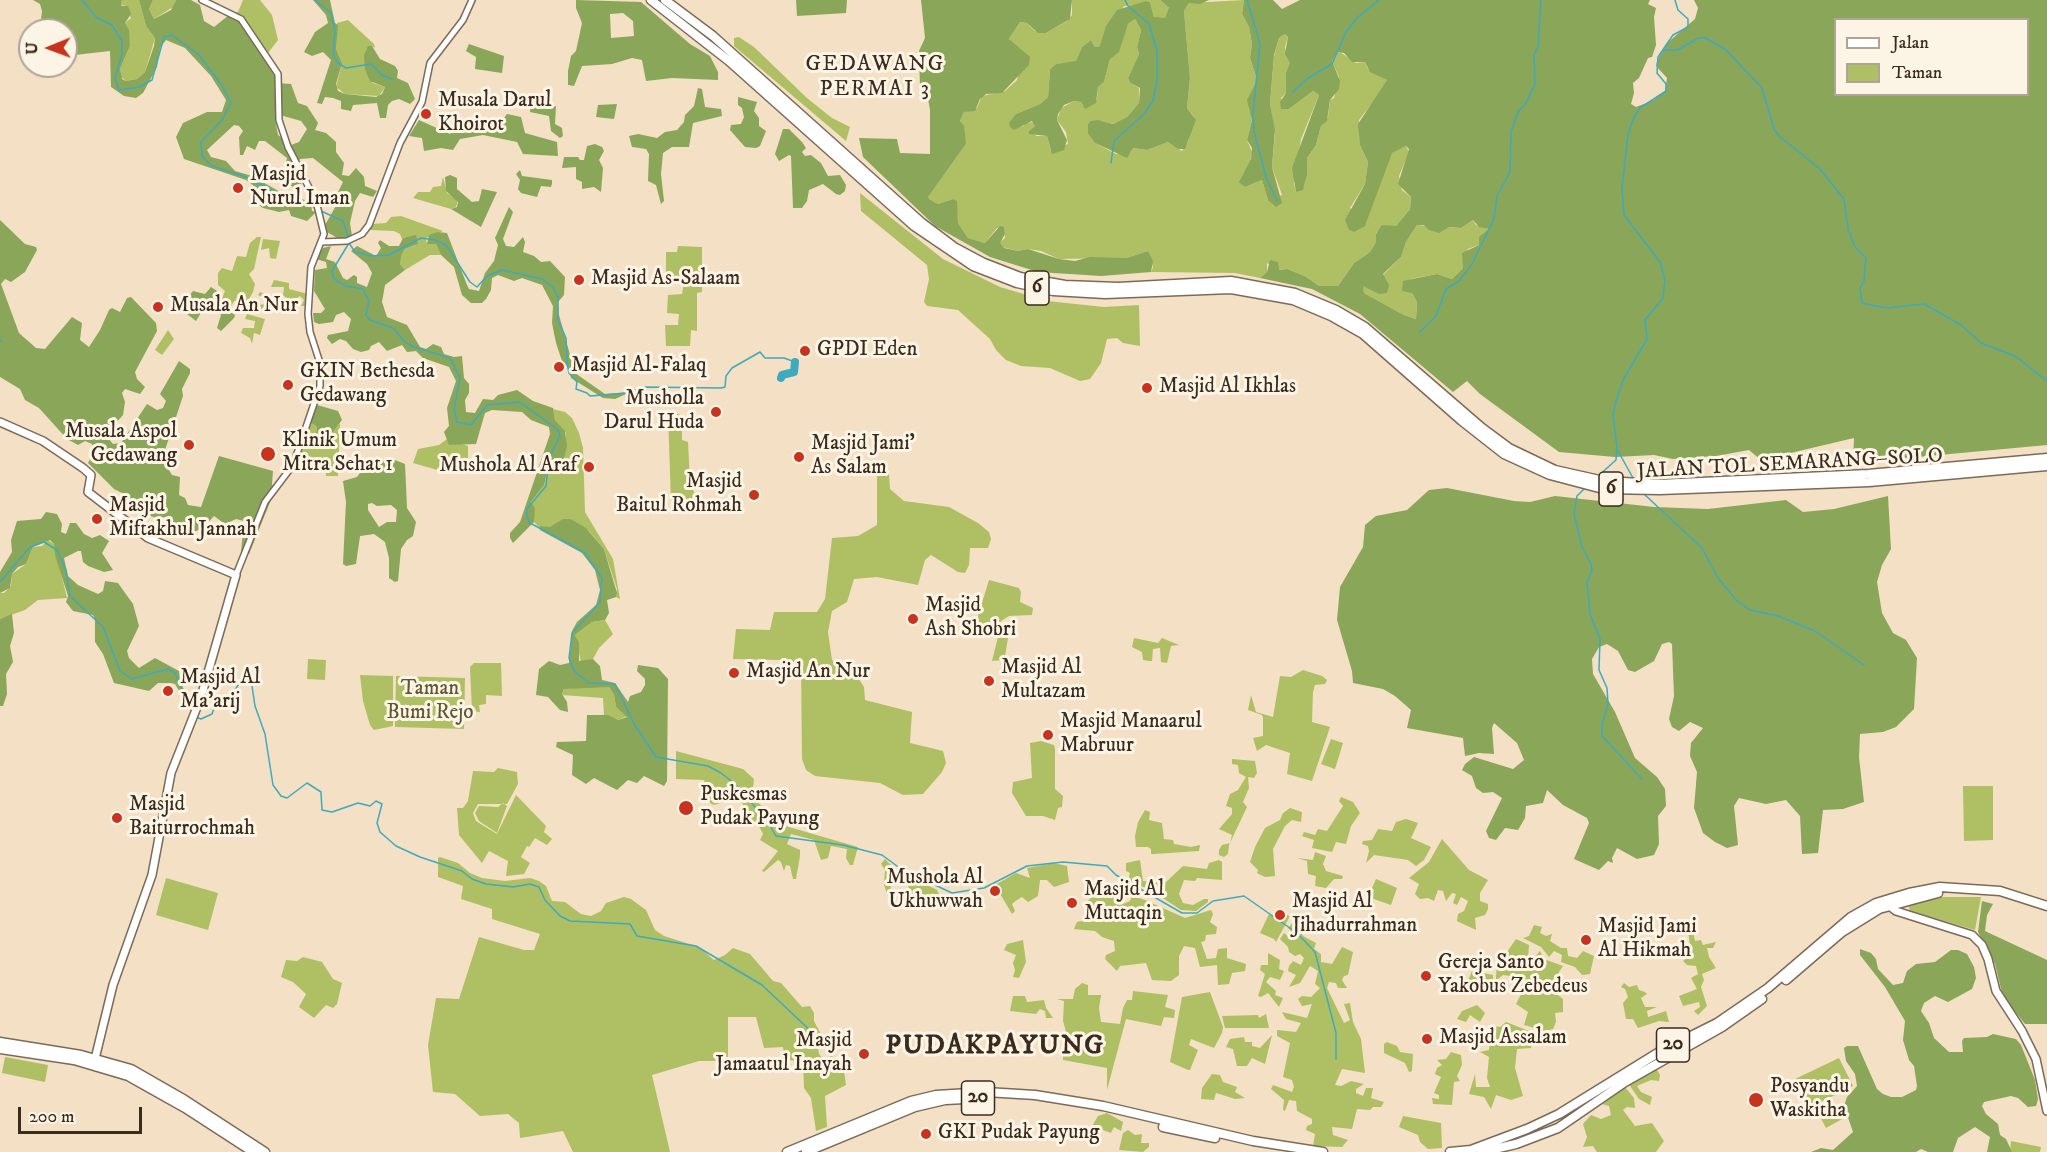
<!DOCTYPE html>
<meta charset="utf-8">
<style>
body{margin:0}
#map{position:relative;width:2047px;height:1152px;overflow:hidden;background:#f4e0c4;font-family:"IM FELL DW Pica",serif}
canvas{display:block}
.legend{position:absolute;left:1834px;top:18px;width:195px;height:78px;box-sizing:border-box;background:#fcf5e5;border:2px solid #afa495;margin:0;padding:8px 10px;list-style:none;font-size:18px;color:#3b2a1e}
.legend li{display:flex;align-items:center;gap:12px;height:30px}
.legend b{width:30px;border:2px solid #afa495}
.north{position:absolute;left:18px;top:18px;width:60px;height:60px;box-sizing:border-box;background:#fcf5e5;border:2px solid #afa495;border-radius:50%;rotate:269deg;font-size:16px;font-weight:700;line-height:24px;text-align:center;color:#3b2a1e}
.north::after{content:'';display:block;margin:auto;width:21px;height:27px;background:#c8321e;clip-path:polygon(50% 0,100% 100%,50% 72%,0 100%)}
.scale{position:absolute;left:18px;top:1107px;width:124px;height:27px;box-sizing:border-box;border:3px solid #3b2a1e;border-top:0;padding-left:8px;font-size:18px;line-height:21px;white-space:nowrap;color:#3b2a1e;-webkit-text-stroke:4px #fcf5e5;paint-order:stroke}
</style>
<div id="map">
<canvas width="2047" height="1152"></canvas>
<ul class="legend">
<li><b style="height:8px;background:#fff"></b>Jalan</li>
<li><b style="height:16px;background:#aec063"></b>Taman</li>
</ul>
<div class="north">U</div>
<div class="scale">200 m</div>
</div>
<script>
const ctx = document.querySelector('canvas').getContext('2d');
ctx.lineJoin = 'round';
function fill(path, color) { ctx.fillStyle = color; ctx.fill(path, 'evenodd'); }
const shape = rows => new Path2D(rows.map(r => 'M' + r).join(''));
function trace(path, color, width, dash) { ctx.strokeStyle = color; ctx.lineWidth = width; ctx.lineCap = dash ? 'butt' : 'round'; ctx.setLineDash(dash || []); ctx.stroke(path); }
function drawText(font, color, halo, rows, align = 'center') {
  ctx.font = font + ' "IM FELL DW Pica",serif'; ctx.lineWidth = 6; ctx.setLineDash([]); ctx.textBaseline = 'middle'; ctx.strokeStyle = halo; ctx.fillStyle = color; for (const [text, x, y, turn = 0] of rows) {
    ctx.save(); ctx.translate(x, y); ctx.rotate((+turn || 0) * Math.PI / 180); ctx.textAlign = isNaN(turn) ? turn : align; if (halo) ctx.strokeText(text, 0, 0); ctx.fillText(text, 0, 0); ctx.restore();
  }
}
const green = shape([
 [122,0,139,0,146,26,155,38,145,72,137,79,126,81,121,77,120,69,130,46,125,23,131,18,124,5,121,6],
 [153,0,176,0,173,7,154,19,149,9],
 [243,0,260,0,272,15,278,40,268,53,249,24,238,12],
 [1072,0,1160,0,1169,8,1169,12,1165,18,1157,19,1154,17,1150,2,1146,1,1136,6,1124,6,1100,46,1095,47,1091,40,1082,47,1076,62,1056,64,1050,69,1048,97,1040,104,1016,114,1022,127,1026,123,1035,122,1035,126,1029,131,1037,136,1047,136,1051,151,1068,144,1066,132,1057,120,1061,108,1074,101,1081,102,1083,106,1097,99,1098,87,1104,82,1110,59,1128,24,1135,19,1141,30,1137,47,1139,54,1128,78,1130,83,1139,88,1139,103,1127,117,1113,124,1102,121,1088,134,1095,143,1116,154,1131,152,1132,148,1147,150,1168,142,1182,151,1188,142,1194,117,1187,108,1190,78,1184,11,1189,3,1244,0,1242,14,1249,27,1252,44,1250,58,1257,80,1249,97,1252,120,1247,140,1252,152,1249,167,1242,176,1245,187,1262,180,1268,200,1282,195,1272,167,1275,134,1270,104,1274,56,1279,38,1285,34,1288,37,1285,47,1287,57,1291,59,1286,93,1281,98,1289,109,1313,91,1319,95,1301,139,1294,184,1296,192,1304,186,1307,158,1316,145,1321,126,1328,117,1330,100,1334,98,1339,77,1332,61,1335,54,1340,52,1356,63,1365,62,1368,69,1387,80,1384,88,1359,120,1360,145,1368,162,1365,184,1350,208,1366,223,1387,159,1394,151,1406,146,1409,152,1399,176,1402,190,1411,197,1410,209,1396,226,1385,226,1376,233,1376,242,1370,252,1354,263,1338,286,1326,287,1319,286,1305,276,1287,269,1278,270,1267,263,1267,272,1260,278,1235,273,1151,272,1153,267,1148,251,1126,258,1059,259,1041,251,1028,249,1018,251,1002,247,999,243,1005,238,1004,227,997,228,985,243,968,238,958,223,956,201,953,199,938,204,927,198,966,144,960,121,964,112,977,108,982,96,1005,91,1017,80,1023,54,1009,39,1020,22,1027,23,1035,31,1046,33,1067,21,1072,15],
 [348,20,374,44,375,48,372,46,365,62,365,70,373,83,385,87,379,96,345,94,336,87,342,63,336,49,337,23],
 [739,37,754,47,807,98,832,118,850,127,846,141,734,46,734,38],
 [443,177,447,193,458,200,456,207,451,209,413,198,418,192,430,192,433,187,441,186],
 [860,193,943,259,1000,287,1047,301,1104,307,1139,305,1140,346,1123,343,1117,338,1107,339,1101,363,1090,379,1080,381,1050,368,1021,366,1006,360,996,350,990,339,958,310,927,306,924,302,929,279,927,265,861,211],
 [401,216,443,231,426,238,427,244,436,244,441,255,430,255,405,270,400,264,402,254,405,249,416,245,405,237,402,239,400,234,394,231,370,230,372,224,386,223,391,217],
 [1473,220,1476,225,1489,229,1479,245,1468,249,1463,268,1452,279,1437,274,1411,279,1412,293,1417,302,1416,319,1404,315,1364,293,1362,285,1383,275,1401,257,1406,242,1417,225,1461,228],
 [257,237,261,237,254,269,249,274,255,284,253,292,247,303,234,301,229,311,219,305,225,291,218,285,218,273,222,268,232,271,237,256,246,257,250,243],
 [263,239,280,241,276,259,270,258,269,248,261,250],
 [678,246,702,247,702,292,697,293,697,331,691,330,690,346,666,346,665,325,678,325,679,314,667,313,668,295,682,294,684,282,666,280,666,252,677,252],
 [274,280,289,283,289,289,308,294,305,306,301,306,304,300,300,296,291,302,283,295,284,287,271,287],
 [260,292,269,296,276,293,280,302,280,310,270,306,267,307,268,312,260,312,261,307,258,305,264,304,265,298,258,295],
 [247,314,265,319,260,335,254,333,252,344,250,338,241,333,243,328,254,328,255,321,245,319],
 [168,330,174,339,162,355,155,350],
 [553,409,565,412,572,418,579,433,583,448,585,512,613,559,620,599,616,597,617,589,604,549,589,531,571,519,550,527,539,527,534,522,533,516,535,510,531,502,544,485,547,473,554,473,563,464,566,449,566,433,555,420],
 [668,414,679,414,682,419,682,440,688,442,690,481,698,503,671,501],
 [310,422,317,427,315,443,322,443,340,423,338,476,326,476,326,461,298,461],
 [447,439,468,446,468,464,465,468,448,473,413,463,418,449,439,445],
 [877,474,889,474,890,489,904,501,949,507,978,523,989,532,991,539,988,548,970,548,969,565,965,573,958,572,931,555,925,560,918,585,877,577,854,579,847,602,832,611,828,632,832,660,859,679,864,687,865,700,912,712,910,743,943,751,946,763,942,772,923,794,903,795,880,783,815,776,806,770,802,759,801,663,781,660,733,659,736,629,770,630,774,612,817,612,825,599,832,538,858,536,877,525],
 [48,540,54,544,67,598,38,600,25,610,0,619,0,593,4,593,11,586,12,574,26,564,33,547,42,546],
 [989,580,1019,588,1021,592,1020,602,1033,608,1032,615,1009,616,1001,621,998,630,979,625,978,616],
 [605,620,613,634,599,648,593,659,581,662,575,635,592,622],
 [998,637,1008,638,1005,656,1003,660,992,661],
 [1134,638,1158,643,1162,638,1179,645,1171,646,1167,663,1161,662,1160,648,1153,649,1152,661,1149,661,1143,660,1142,652,1132,647],
 [308,659,326,660,325,680,307,679],
 [474,663,501,663,502,696,486,695,486,704,479,705,480,712,472,711,470,667],
 [1303,670,1322,676,1327,680,1325,684,1315,685,1313,692,1312,722,1330,727,1312,781,1287,774,1290,753,1266,745,1257,751,1253,738,1263,736,1263,718,1262,715,1248,710,1251,695,1256,712,1273,717,1280,676,1291,677],
 [360,675,393,676,393,726,374,730,370,725,363,701],
 [396,676,465,678,464,729,395,727],
 [593,686,609,687,614,695,616,707,627,716,618,720,604,715,603,698,562,695,564,689],
 [1331,739,1343,743,1335,769,1321,764],
 [1041,741,1054,745,1055,749,1055,789,1063,796,1062,807,1058,808,1055,820,1043,816,1026,816,1012,793,1013,782,1032,778,1030,743],
 [676,751,743,769,754,779,752,796,769,814,782,825,858,847,853,865,850,865,846,858,847,849,831,846,828,858,821,860,814,840,791,834,787,844,800,850,800,856,796,879,793,879,790,866,786,865,784,871,781,862,778,860,764,872,762,871,778,851,760,840,763,834,760,828,744,811,743,804,737,798,714,805,710,803,704,780,676,779],
 [1232,759,1255,761,1257,773,1254,778,1248,777,1249,788,1243,802,1247,807,1229,845,1228,854,1224,857,1219,855,1219,850,1222,845,1230,843,1232,835,1219,829,1232,814,1232,808,1226,806,1230,794,1238,790,1246,777,1239,773,1238,765,1232,764],
 [498,768,517,772,518,784,507,804,478,804,473,813,476,821,497,834,516,795,546,826,544,832,552,839,547,845,535,838,529,847,527,846,521,857,530,863,524,874,506,876,508,861,489,851,482,863,459,835,457,808,463,808,468,801,473,771,494,772],
 [1963,786,1993,786,1993,840,1964,841],
 [1341,797,1353,802,1360,813,1351,826,1346,844,1336,842,1332,852,1312,848,1314,840,1302,836,1304,832,1315,835,1318,829,1327,831,1343,806,1339,801],
 [503,803,507,806,497,833,479,821,475,813,479,806,498,807],
 [1290,808,1302,812,1301,822,1292,820,1285,826,1273,849,1275,876,1265,877,1257,873,1258,870,1250,862,1255,847,1265,828,1280,820,1283,813],
 [1145,810,1150,812,1149,820,1162,823,1164,839,1173,840,1174,844,1191,847,1200,845,1199,851,1154,854,1151,854,1151,849,1148,847,1136,847,1135,836,1138,822],
 [1406,819,1418,823,1411,838,1431,847,1424,860,1416,866,1408,860,1374,855,1366,863,1369,851,1368,846,1362,844,1363,841,1372,840,1378,829,1392,831,1396,822],
 [1442,839,1469,870,1488,880,1480,893,1480,901,1488,904,1488,909,1485,915,1475,918,1476,930,1457,921,1458,914,1464,911,1468,901,1461,897,1457,905,1453,903,1456,894,1452,893,1446,901,1443,891,1438,890,1434,901,1428,898,1420,899,1415,894,1419,884,1409,878,1429,862],
 [1315,852,1326,856,1323,864,1326,871,1343,876,1342,879,1334,879,1326,888,1315,886,1316,876,1308,874,1307,861,1297,858,1313,860],
 [440,857,458,863,470,873,482,878,505,881,530,878,539,881,546,886,552,901,565,902,581,914,591,916,601,911,606,903,624,897,631,899,646,910,655,930,664,936,699,947,714,960,725,955,733,948,750,954,773,981,781,983,802,1007,810,1006,814,1013,814,1021,823,1038,818,1048,819,1054,823,1059,832,1056,844,1071,846,1085,825,1096,827,1127,816,1131,811,1098,804,1088,803,1061,785,1060,783,1047,764,1048,756,1017,728,1017,728,1061,699,1061,652,1075,670,1152,573,1152,563,1131,520,1138,519,1123,508,1114,480,1116,455,1094,433,1092,428,1045,436,998,459,999,479,937,524,950,534,950,540,934,492,919,492,909,461,899,463,886,438,877,438,858],
 [885,859,895,869,937,890,943,903,936,907,918,900,910,892,907,883,897,881,891,885,889,899,884,885,885,870,881,864],
 [1140,860,1143,881,1166,882,1183,866,1207,869,1209,863,1219,860,1222,862,1222,880,1197,878,1195,881,1184,880,1179,894,1183,903,1193,905,1204,899,1208,899,1208,902,1196,911,1181,910,1152,891,1128,880,1130,873,1126,871,1126,863],
 [1054,863,1067,866,1069,882,1054,887,1047,880,1040,880,1038,896,1028,902,1022,897,1017,900,1012,904,1015,911,1012,914,995,885,1016,873,1030,878,1027,868],
 [166,878,218,893,208,930,156,915],
 [1376,879,1397,888,1391,905,1368,897],
 [1099,891,1106,891,1123,904,1130,901,1132,896,1145,900,1185,918,1211,910,1213,914,1210,922,1217,927,1216,934,1206,935,1205,941,1201,942,1207,959,1216,958,1218,949,1227,948,1227,958,1246,964,1245,971,1232,973,1229,984,1218,985,1217,965,1200,967,1195,948,1184,946,1179,956,1179,975,1171,981,1152,980,1146,963,1120,966,1117,971,1105,959,1106,955,1115,951,1114,941,1102,937,1095,931,1074,929,1077,922,1087,920,1084,904],
 [1936,897,1981,897,1975,930,1910,911,1908,904],
 [1269,914,1283,921,1287,915,1290,916,1276,942,1274,939,1260,933],
 [1296,919,1304,927,1301,932,1303,936,1316,943,1314,949,1321,954,1321,962,1332,964,1342,947,1353,952,1348,975,1344,976,1342,980,1347,988,1338,988,1336,983,1329,982,1327,988,1344,1023,1350,1020,1344,1004,1350,1003,1353,1022,1361,1039,1365,1073,1342,1069,1335,1085,1341,1086,1351,1081,1364,1084,1356,1089,1356,1093,1363,1096,1366,1088,1373,1088,1371,1098,1384,1102,1381,1107,1373,1107,1370,1110,1357,1109,1352,1129,1332,1127,1333,1135,1348,1140,1342,1147,1313,1146,1315,1134,1306,1130,1307,1126,1312,1124,1312,1119,1297,1111,1296,1101,1289,1100,1285,1111,1283,1110,1284,1100,1271,1089,1273,1085,1292,1092,1294,1087,1292,1080,1283,1077,1290,1043,1277,1036,1277,1030,1296,1032,1301,1023,1286,1019,1282,1012,1307,1018,1312,1004,1302,1006,1298,999,1302,996,1311,997,1320,988,1315,984,1318,971,1310,966,1300,983,1289,987,1296,975,1288,971,1289,966,1293,961,1301,965,1304,958,1300,954,1295,956,1289,952,1288,947,1280,939,1284,933,1289,937,1293,933,1288,928],
 [1687,920,1696,921,1692,926,1695,941,1701,940,1703,945,1716,942,1713,948,1707,948,1709,957,1716,968,1702,974,1704,980,1701,987,1707,1006,1698,1015,1694,1011,1700,1007,1699,1002,1683,1006,1679,996,1697,989,1691,978,1698,974,1696,966,1687,965,1683,961,1691,955],
 [1534,925,1542,927,1540,933,1546,936,1552,934,1550,941,1561,948,1567,948,1568,956,1577,958,1583,951,1594,956,1590,974,1582,975,1575,967,1561,962,1562,955,1554,951,1549,957,1541,947,1523,938,1529,936],
 [1516,939,1529,945,1528,958,1533,959,1540,951,1544,959,1563,966,1559,972,1560,981,1554,988,1554,992,1563,999,1563,1012,1555,1013,1556,1022,1553,1029,1545,1031,1524,1025,1528,1012,1516,1004,1521,994,1511,988,1518,981,1516,977,1503,975,1498,979,1495,989,1498,951,1507,952],
 [1023,940,1026,962,1019,978,1013,977,1015,970,1013,963,1016,955,1004,950,1007,944],
 [1268,953,1280,960,1279,969,1284,971,1280,980,1270,977,1266,982,1276,991,1275,995,1283,998,1279,1007,1268,993,1261,997,1258,996,1265,974,1260,970,1261,965,1268,965],
 [303,957,322,962,333,979,342,983,337,1004,333,1008,326,1005,314,1018,299,1007,306,994,293,982,281,977,286,960,297,961],
 [1472,971,1493,975,1493,983,1484,981,1481,987,1474,986,1470,988,1471,983,1468,981],
 [1082,983,1088,985,1088,995,1101,995,1099,1008,1101,1022,1120,1024,1123,1008,1127,1000,1132,1000,1133,991,1168,995,1165,1007,1175,1010,1174,1018,1164,1017,1161,1026,1126,1019,1107,1090,1107,1068,1063,1060,1063,1046,1067,1035,1063,1021,1064,1001,1057,999,1073,999,1075,989],
 [1624,983,1629,987,1637,985,1639,990,1645,992,1647,994,1641,998,1645,1007,1657,1007,1647,1011,1648,1017,1666,1011,1669,1022,1659,1021,1638,1028,1633,1019,1626,1019,1623,1003,1628,997,1625,989,1621,987],
 [1210,992,1223,1027,1222,1033,1214,1048,1191,1039,1189,1045,1198,1050,1190,1070,1188,1070,1170,1062,1182,997],
 [1013,996,1025,996,1027,1002,1044,1000,1046,1008,1053,1018,1046,1018,1045,1011,1040,1009,1036,1014,1010,1011],
 [1477,1005,1485,1013,1480,1022,1470,1015,1466,1022,1457,1019,1462,1011],
 [1266,1014,1269,1028,1225,1028,1222,1016,1258,1015,1259,1018],
 [1506,1022,1534,1033,1531,1048,1517,1049,1515,1068,1523,1096,1511,1100,1496,1095,1491,1109,1484,1097,1469,1094,1475,1074,1476,1087,1490,1087,1487,1078,1489,1057,1480,1052,1489,1050,1491,1026,1500,1027],
 [1272,1035,1265,1064,1252,1058,1247,1066,1237,1066,1233,1049,1226,1047,1230,1039,1244,1037,1245,1042,1252,1042,1252,1046,1260,1048],
 [1387,1042,1397,1046,1400,1052,1413,1054,1412,1071,1409,1072,1405,1063,1384,1053,1384,1044],
 [1451,1052,1461,1055,1462,1065,1457,1076,1460,1081,1454,1082,1452,1105,1433,1104,1432,1098,1439,1099,1439,1095,1434,1093,1441,1077,1435,1074,1437,1068,1442,1065,1437,1060,1446,1059],
 [5,1057,48,1065,45,1082,2,1073],
 [1839,1058,1853,1086,1809,1108,1795,1079],
 [1655,1066,1660,1075,1659,1081,1651,1080,1637,1086,1641,1092,1652,1097,1650,1105,1639,1099,1628,1083],
 [1212,1074,1220,1075,1223,1082,1237,1087,1235,1092,1245,1098,1235,1099,1216,1093,1214,1100,1201,1099,1202,1088],
 [1625,1087,1634,1098,1635,1108,1627,1107,1623,1110,1635,1126,1652,1123,1664,1141,1656,1152,1597,1152,1593,1146,1583,1147,1587,1137,1583,1124,1591,1115,1601,1119,1611,1115,1609,1106,1602,1104],
 [1837,1105,1844,1118,1826,1128,1819,1115],
 [1107,1113,1123,1122,1121,1131,1114,1127,1111,1133,1092,1126,1098,1116],
 [1403,1116,1441,1123,1442,1148,1428,1149,1420,1142,1418,1135,1399,1127],
 [1128,1130,1135,1135,1142,1134,1141,1143,1149,1143,1149,1147,1143,1152,1119,1150,1123,1133],
 [2011,1141,2041,1147,2040,1152,2010,1152]
]);
const forest = shape([
 [33,0,122,0,121,6,128,6,131,14,125,23,129,30,130,46,120,69,122,79,126,81,137,79,145,72,154,46,155,38,146,26,139,0,153,0,149,9,154,19,171,10,176,0,191,0,200,5,204,21,214,27,229,15,238,12,249,24,268,53,276,83,291,84,298,103,307,106,318,123,315,130,326,133,336,142,336,152,344,163,342,175,349,176,356,168,364,177,365,186,377,191,373,197,360,193,355,201,350,223,352,236,339,239,327,232,325,225,337,204,338,192,343,182,313,158,300,159,296,168,307,175,297,189,285,183,283,177,287,158,265,141,259,141,255,150,247,146,243,155,240,155,239,137,243,131,239,126,234,125,207,150,211,157,226,161,235,171,252,176,282,193,311,202,312,211,316,212,307,221,291,216,289,210,279,212,263,208,256,203,254,186,246,180,184,159,176,137,183,123,207,112,222,112,226,100,211,76,185,48,166,40,160,48,157,67,143,93,136,98,124,96,111,87,110,51,66,56,66,30,36,30,41,20,42,11,40,4],
 [280,115,301,121,307,129,299,142,291,145,278,135,275,119],
 [313,0,330,0,335,23,338,25,336,49,342,63,336,84,338,91,345,94,376,97,382,94,385,87,370,81,365,70,364,55,368,46,372,46,380,59,395,66,398,71,397,78,408,83,415,99,410,104,399,99,392,101,388,105,386,118,380,118,377,103,353,105,351,111,341,109,341,101,333,98,325,97,322,104,317,103,331,60,323,52,312,56,304,52,315,32,328,23,326,15],
 [576,0,641,2,690,44,710,56,718,72,718,80,672,78,646,81,642,60,632,58,612,64,582,66,574,86,568,85,568,71,571,56,576,51,582,23,576,8],
 [610,14,623,13,633,21,634,36,611,38],
 [796,0,847,0,846,13,797,16],
 [921,0,1072,0,1070,19,1046,33,1038,33,1027,23,1020,22,1009,39,1030,57,1029,65,1002,93,986,94,980,99,975,111,964,112,960,121,964,126,966,144,928,197,929,199,938,204,953,199,957,201,958,223,968,238,985,243,1000,226,1004,227,1005,234,1000,243,1004,248,1018,251,1028,249,1059,259,1075,261,1090,257,1126,258,1148,251,1153,261,1151,272,1101,276,1038,272,990,257,935,226,863,157,859,138,897,139,900,153,930,154,930,110,927,93,920,87,919,51,925,38],
 [1160,0,1209,0,1200,4,1189,3,1184,11,1190,78,1187,108,1196,120,1185,149,1178,149,1168,142,1147,150,1133,148,1127,158,1095,143,1088,134,1088,124,1091,121,1098,120,1113,124,1127,117,1139,103,1140,88,1130,83,1128,78,1139,54,1137,47,1141,30,1135,19,1128,24,1119,52,1110,59,1104,82,1098,87,1096,103,1085,109,1081,102,1074,101,1064,105,1058,114,1057,120,1067,140,1064,150,1052,154,1047,136,1029,134,1029,131,1035,126,1032,121,1014,130,1010,127,1009,123,1016,114,1040,104,1048,97,1050,69,1056,64,1076,61,1082,47,1091,40,1095,47,1100,46,1106,26,1117,10,1146,1,1150,2,1154,17,1165,18,1169,8],
 [1244,0,1273,0,1282,9,1300,0,1650,0,1648,4,1656,8,1654,17,1656,45,1652,57,1648,58,1639,78,1633,83,1634,93,1631,104,1636,107,1654,100,1665,91,1667,78,1656,66,1657,61,1666,44,1695,19,1698,8,1694,0,2047,0,2047,445,1853,463,1854,438,1761,460,1749,450,1716,456,1673,459,1654,455,1615,457,1559,452,1480,394,1467,381,1453,392,1360,314,1312,289,1260,278,1267,272,1270,260,1278,262,1279,270,1287,269,1305,276,1319,286,1338,286,1354,263,1370,252,1376,242,1376,234,1382,225,1396,226,1410,209,1411,197,1398,184,1409,149,1406,146,1392,153,1365,226,1354,232,1349,230,1345,220,1365,184,1368,162,1360,145,1358,124,1387,80,1370,72,1365,62,1352,62,1344,53,1337,52,1332,61,1340,81,1339,89,1330,100,1327,121,1321,126,1316,145,1307,158,1307,174,1303,190,1296,192,1292,168,1319,95,1313,91,1289,109,1281,109,1280,102,1286,93,1286,73,1290,63,1285,54,1288,37,1285,34,1279,38,1274,55,1270,104,1275,130,1272,167,1282,203,1276,207,1268,200,1262,180,1245,187,1239,182,1251,159,1252,148,1247,140,1252,120,1247,100,1257,80,1250,58,1252,44,1249,27,1242,14],
 [1836,20,2028,20,2028,94,1836,94],
 [1473,220,1479,227,1489,229,1479,237,1479,245,1462,253,1463,268,1452,279,1437,274,1403,281,1402,291,1412,293,1417,302,1416,319,1404,315,1364,293,1363,286,1379,294,1387,293,1389,285,1383,274,1401,257,1406,242,1417,225,1424,225,1429,230,1439,233,1449,227,1461,228],
 [469,44,504,56,502,73,475,69,476,57,466,51],
 [698,88,702,89,705,107,721,109,722,116,693,123,689,147,672,147,663,153,661,174,664,201,661,204,656,185,648,181,649,154,646,149,632,147,629,136,638,134,657,138,665,132,677,130,684,122,685,115,694,106],
 [738,97,757,102,754,111,759,118,759,126,766,131,760,146,756,148,745,147,730,130,731,125,741,124,744,117,742,108,738,105],
 [617,104,614,119,596,117,598,105],
 [531,105,538,108,556,106,555,124,562,128,563,136,560,138,551,131,549,116,530,112],
 [507,114,521,117,525,133,557,142,558,156,523,154,517,142,483,135,460,139,453,150,441,148,424,151,422,138,409,136,419,120,450,134,455,129,453,120,486,118,501,122],
 [783,129,789,129,802,142,806,148,802,152,805,156,811,155,821,163,828,176,840,175,846,185,845,191,840,195,836,194,823,184,809,190,807,201,802,208,793,208,791,156,789,155,779,161,775,154],
 [595,144,602,147,604,151,599,160,603,168,601,192,594,187,582,189,582,182,576,179,576,167,562,168,564,157,578,157,580,160,584,160,587,146],
 [520,170,522,176,552,180,552,184,551,187,541,186,537,197,521,193,518,189,520,180,516,174],
 [450,175,457,178,457,189,472,202,479,201,482,189,497,192,481,227,451,209,457,207,458,202,446,191,445,177],
 [509,207,513,212,503,239,506,246,514,247,523,237,525,242,523,252,534,256,541,262,550,261,565,277,564,295,558,302,559,315,575,373,605,394,629,392,626,394,615,399,603,398,571,378,569,368,562,361,556,343,552,323,553,306,542,285,522,278,514,281,498,275,492,278,491,290,486,299,482,303,471,303,462,295,454,267,441,255,436,244,427,244,429,235,438,232,447,233,467,285,469,289,479,291,485,273,494,261,498,245,495,238],
 [0,220,25,244,36,247,37,250,25,272,11,282,5,279,1,284,19,333,36,348,45,349,72,317,82,323,80,340,89,347,100,330,109,310,112,308,120,312,127,298,131,297,156,323,157,331,135,372,137,379,145,387,140,394,125,389,122,393,125,402,123,415,108,432,108,438,113,444,121,443,147,404,157,410,163,408,166,401,160,394,179,361,190,369,190,373,182,389,183,396,162,459,172,475,180,477,179,495,185,498,188,505,201,507,219,456,273,471,272,484,275,490,249,554,241,552,244,521,236,519,225,524,214,516,205,526,191,534,170,522,168,517,156,518,145,514,128,496,114,489,88,463,94,452,92,444,85,441,78,445,67,439,39,408,25,400,20,389,0,377],
 [416,235,418,244,405,249,402,254,400,264,405,270,385,285,382,302,387,317,407,325,420,347,426,349,433,344,441,347,444,354,454,357,462,356,464,378,469,384,469,393,465,400,466,412,475,413,483,399,493,400,498,395,517,390,533,401,553,408,555,420,565,431,567,446,563,464,555,473,547,473,544,485,531,502,535,508,534,522,513,543,510,538,510,533,520,522,550,434,549,427,531,420,522,412,492,410,485,413,476,444,449,445,444,432,449,426,447,408,456,381,449,367,423,358,416,351,407,352,402,345,387,351,379,342,371,346,369,350,361,352,353,349,346,341,340,339,332,344,327,338,328,335,348,331,351,319,344,312,336,315,333,322,319,324,314,322,313,313,321,313,325,309,314,291,315,270,327,268,326,262,316,259,323,248,331,246,326,259,335,262,343,278,347,280,354,275,357,277,357,283,367,287,372,273,367,264,351,251,357,246,376,256,381,248,378,243,380,240,389,246,399,246,403,238],
 [211,287,217,291,212,300,235,315,234,318,221,331,217,328,221,315,217,310,202,311,196,321,179,308,193,291,205,294],
 [317,405,338,411,342,420,328,438,319,445,315,441,317,427,310,422],
 [379,460,395,460,405,464,407,508,416,522,413,536,407,540,401,549,398,581,395,582,389,578,389,558,385,542,374,534,360,536,356,564,346,566,343,564,346,502,343,481,357,477,363,469],
 [372,503,377,506,391,505,397,510,396,522,387,522,379,527,368,510,368,504],
 [1447,488,1514,501,1530,502,1555,496,1654,507,1708,509,1786,500,1803,512,1834,509,1888,496,1891,549,1882,565,1877,582,1882,613,1893,633,1906,640,1917,658,1914,709,1896,727,1883,732,1860,734,1859,757,1864,802,1843,809,1823,810,1818,853,1802,854,1800,816,1786,800,1766,804,1739,798,1734,806,1738,845,1727,848,1715,842,1703,833,1694,808,1697,772,1690,756,1691,743,1703,728,1690,722,1679,731,1672,727,1669,719,1674,696,1672,644,1669,642,1662,644,1654,661,1635,672,1628,670,1618,651,1607,644,1599,647,1592,659,1593,674,1615,712,1635,758,1657,777,1665,789,1666,806,1658,816,1659,844,1654,855,1637,859,1617,848,1612,858,1613,863,1608,861,1599,870,1574,859,1589,823,1587,818,1563,805,1547,790,1543,803,1526,806,1525,818,1518,830,1505,828,1496,840,1489,838,1486,831,1502,798,1493,792,1483,793,1476,788,1472,776,1462,770,1465,764,1474,757,1513,769,1524,760,1517,743,1494,723,1492,728,1494,754,1479,753,1465,756,1463,738,1407,728,1411,710,1395,696,1383,689,1353,683,1352,671,1337,620,1340,587,1363,547,1365,525,1376,516,1407,510,1429,490],
 [46,512,57,514,62,524,61,532,66,534,70,523,76,523,84,534,92,538,100,535,109,541,102,553,113,570,104,572,88,566,83,562,81,551,78,551,64,558,68,576,78,585,98,594,103,591,105,581,118,583,133,604,139,626,127,651,129,658,139,668,155,658,179,671,180,681,188,699,186,702,175,684,171,683,158,683,149,691,114,683,103,654,95,642,95,620,93,615,73,611,66,602,68,596,55,555,54,544,50,540,33,547,26,564,18,567,12,574,10,588,0,593,0,572,12,552,11,540,17,521,41,519],
 [563,519,571,519,586,528,604,549,617,593,616,597,607,600,609,613,605,620,592,622,575,635,579,643,579,661,593,659,600,666,602,680,615,683,628,702,630,696,641,692,645,685,645,679,637,671,638,665,658,668,668,679,667,781,664,786,644,776,637,783,628,780,617,790,594,778,586,784,572,775,573,755,556,747,557,742,586,741,587,715,608,715,618,720,627,717,616,707,614,695,609,687,564,689,562,694,567,702,568,712,560,710,548,697,536,695,539,669,549,661,560,665,569,663,572,631,577,622,596,605,600,590,595,570,582,553,540,530,540,526,550,527],
 [12,614,14,633,10,646,13,662,6,674,7,694,3,706,0,706,0,619],
 [1982,901,1993,904,1987,915,1985,931,2047,960,2047,1024,2025,1024,2003,997,1995,964,1978,932],
 [1860,949,1871,953,1876,959,1878,969,1893,985,1903,983,1907,971,1916,964,1935,962,1951,950,1958,950,1967,954,1974,967,1976,978,1972,989,1948,1002,1935,996,1924,1003,1921,1011,1929,1023,1934,1038,1949,1052,1963,1052,1962,1041,1964,1038,1987,1037,1993,1034,2016,1039,2021,1045,2035,1080,2038,1099,2036,1106,2028,1107,2018,1098,2011,1096,1984,1102,1982,1106,1986,1114,1998,1124,2000,1135,2006,1139,2012,1152,1987,1152,1990,1137,1975,1127,1958,1138,1953,1152,1928,1152,1921,1149,1916,1152,1811,1152,1821,1148,1833,1150,1853,1132,1844,1106,1847,1097,1857,1086,1855,1074,1846,1061,1844,1048,1847,1046,1858,1046,1877,1089,1883,1094,1891,1097,1902,1097,1916,1090,1917,1086,1914,1066,1909,1060,1903,1040,1905,1021,1885,987,1860,955]
]);
const stream = shape([
 [82,0,97,18,112,25,122,41,122,54,115,78,119,90,139,87,152,80,164,37,172,35,199,55,223,87,231,103,222,120,201,142,202,156,212,166,243,176,281,195,296,198,314,207],
 [315,0,331,13,335,31,333,54,338,63,346,68,371,64,383,76,393,79],
 [1247,0,1260,44,1253,113,1254,132,1266,177,1277,201],
 [1663,50,1678,50,1698,38,1705,38,1725,49,1762,88,1774,129,1779,136,1820,169,1844,199,1848,229,1855,247,1866,258,1864,281,1860,288,1862,303,1886,308,1924,304,1961,325,1981,343,2015,356,2047,381],
 [1293,92,1308,78,1332,64,1346,32,1357,18,1379,0],
 [1111,163,1114,141,1144,114,1153,101,1157,80,1157,51,1149,24,1128,6,1125,0],
 [321,211,343,221,349,239],
 [349,243,332,271,334,279,346,286,363,289,369,301,366,315,370,320,393,328,405,342,414,347,450,358,460,378,454,408,457,422,471,425,487,405,520,402,558,430,560,435,549,459,546,486,527,509,527,517,530,523,584,552,602,578,600,602,572,633,569,658,574,671,589,683,615,684,634,724,656,757,708,766,721,773,735,784,768,822,776,836,843,845,882,855,901,869,952,893,984,888,1027,866,1063,862,1107,866,1116,875,1182,913,1197,913,1213,901,1244,896,1297,933,1315,952,1336,1033,1336,1059],
 [349,243,355,252,371,256,389,255,421,238,435,240,446,245,470,282,477,287,487,276,502,270,542,279,553,287,558,298,558,320,566,338,567,363,569,373,577,382,576,389,587,393,590,396,627,393,644,387,721,388,725,387,726,376,732,368,760,352,765,358,784,358,795,362],
 [1420,332,1436,316,1446,289,1459,281,1472,264,1494,219,1497,196,1510,172,1511,132,1518,112,1526,103,1535,84,1534,55,1538,47,1541,0],
 [0,340,2,341],
 [1618,451,1633,478],
 [1597,477,1616,460,1617,447,1613,415,1616,401,1624,378,1647,339,1645,320,1663,298,1665,280,1660,262,1624,215,1622,188,1628,134,1634,117,1640,108,1666,91,1666,84,1657,73,1658,57,1673,35,1688,27,1688,19,1678,10,1675,0],
 [1585,488,1577,496,1574,514,1582,547,1591,564,1592,571,1587,582,1590,614,1600,639,1599,670,1607,688,1608,704,1602,724,1602,736,1642,779],
 [1644,494,1702,548,1718,578,1737,601,1750,610,1778,616,1815,631,1864,665],
 [0,582,30,547,44,542,57,550,66,570,70,596,103,627,120,671,132,679,168,669,175,673,192,711],
 [196,717,201,719,212,714,215,706,232,695,240,682,248,682,252,686,255,706,265,734,273,785,281,796,287,798,307,783,321,792,322,810,332,812,358,803,370,806,376,801,382,804,377,823,380,832,396,846,420,857,462,871,472,879,486,884,513,887,530,884,539,887,545,900,560,916,570,921,630,924,637,936,696,946,762,985,816,1036]
]);
const river = shape([
 [781,378,782,375,794,372,795,362]
]);
const minor = shape([
 [202,0,241,19,278,74,279,120,288,147,316,201,324,234,311,267,308,314,310,332,320,363,320,386,293,465,265,502,236,575],
 [322,242,347,241,362,234,369,225,400,143,422,102,430,63,463,20,472,0]
]);
const major = shape([
 [0,422,43,441,83,468,91,475,88,492,148,538,236,575,201,697,171,773,152,875,113,985,94,1063],
 [1887,904,1896,911,1972,935,1982,945,1988,959,1996,991,2022,1031,2036,1059,2047,1111]
]);
const highway = shape([
 [651,0,729,61,914,226,973,266,1017,283,1053,291,1105,294,1231,289,1293,300,1331,316,1363,334,1462,421,1504,454,1550,475,1603,489,1660,490,1869,482,2047,466],
 [665,0,713,36,922,223,954,247,984,263,1020,277,1065,285,1118,287,1231,281,1295,293,1336,310,1365,327,1482,428,1509,448,1555,470,1604,481,1659,484,1868,474,2047,458],
 [1786,980,1842,932,1879,909,1938,893],
 [0,1042,81,1055,131,1069,185,1100,265,1152],
 [0,1049,74,1060,128,1076,185,1108,253,1152],
 [1163,1127,1215,1138],
 [787,1152,911,1101,936,1095,986,1092,1035,1095,1103,1106,1253,1141,1323,1152],
 [806,1152,915,1107,945,1100,985,1098],
 [1450,1152,1471,1150,1527,1129,1559,1114,1661,1051,1717,1023,1768,988,1851,917,1876,903,1909,893,1940,887,2000,891,2047,906],
 [1482,1152,1516,1144,1558,1128,1625,1082,1722,1027,1762,999]
]);
const markers = [
 [426,114,6,"#c8321e"],
 [238,188,6,"#c8321e"],
 [579,280,6,"#c8321e"],
 [158,307,6,"#c8321e"],
 [805,351,6,"#c8321e"],
 [559,367,6,"#c8321e"],
 [288,385,6,"#c8321e"],
 [1147,388,6,"#c8321e"],
 [716,412,6,"#c8321e"],
 [189,445,6,"#c8321e"],
 [268,454,8,"#c8321e"],
 [799,457,6,"#c8321e"],
 [589,467,6,"#c8321e"],
 [754,495,6,"#c8321e"],
 [97,519,6,"#c8321e"],
 [913,619,6,"#c8321e"],
 [734,673,6,"#c8321e"],
 [989,681,6,"#c8321e"],
 [168,691,6,"#c8321e"],
 [1048,735,6,"#c8321e"],
 [686,808,8,"#c8321e"],
 [117,818,6,"#c8321e"],
 [995,891,6,"#c8321e"],
 [1072,903,6,"#c8321e"],
 [1280,915,6,"#c8321e"],
 [1586,940,6,"#c8321e"],
 [1426,976,6,"#c8321e"],
 [1427,1039,6,"#c8321e"],
 [864,1054,6,"#c8321e"],
 [1756,1100,8,"#c8321e"],
 [926,1134,6,"#c8321e"]
];
const shields = [
 [1037,288,24],
 [1611,489,24],
 [1673,1045,33],
 [978,1098,33]
];
const shieldNames = [
 ["6",1037,288],
 ["6",1611,489],
 ["20",1673,1045],
 ["20",978,1098]
];
const poiNames = [
 ["Musala Darul",438,102],
 ["Khoirot",438,126],
 ["Masjid",250,176],
 ["Nurul Iman",250,200],
 ["Masjid As-Salaam",591,280],
 ["Musala An Nur",170,307],
 ["GPDI Eden",817,351],
 ["Masjid Al-Falaq",571,367],
 ["GKIN Bethesda",300,373],
 ["Gedawang",300,397],
 ["Masjid Al Ikhlas",1159,388],
 ["Musholla",704,400,"right"],
 ["Darul Huda",704,424,"right"],
 ["Musala Aspol",177,433,"right"],
 ["Gedawang",177,457,"right"],
 ["Klinik Umum",282,442],
 ["Mitra Sehat 1",282,466],
 ["Masjid Jami'",811,445],
 ["As Salam",811,469],
 ["Mushola Al Araf",577,467,"right"],
 ["Masjid",742,483,"right"],
 ["Baitul Rohmah",742,507,"right"],
 ["Masjid",109,507],
 ["Miftakhul Jannah",109,531],
 ["Masjid",925,607],
 ["Ash Shobri",925,631],
 ["Masjid Al",1001,669],
 ["Multazam",1001,693],
 ["Masjid An Nur",746,673],
 ["Masjid Al",180,679],
 ["Ma'arij",180,703],
 ["Masjid Manaarul",1060,723],
 ["Mabruur",1060,747],
 ["Puskesmas",700,796],
 ["Pudak Payung",700,820],
 ["Masjid",129,806],
 ["Baiturrochmah",129,830],
 ["Mushola Al",983,879,"right"],
 ["Ukhuwwah",983,903,"right"],
 ["Masjid Al",1084,891],
 ["Muttaqin",1084,915],
 ["Masjid Al",1292,903],
 ["Jihadurrahman",1292,927],
 ["Masjid Jami",1598,928],
 ["Al Hikmah",1598,952],
 ["Gereja Santo",1438,964],
 ["Yakobus Zebedeus",1438,988],
 ["Masjid Assalam",1439,1039],
 ["Masjid",852,1042,"right"],
 ["Jamaatul Inayah",852,1066,"right"],
 ["Posyandu",1770,1088],
 ["Waskitha",1770,1112],
 ["GKI Pudak Payung",938,1134]
];
const streetNames = [
 ["JALAN TOL SEMARANG–SOLO",1790,465,-3]
];
const parkNames = [
 ["Taman",430,690],
 ["Bumi Rejo",430,714]
];
const neighbourhoodNames = [
 ["GEDAWANG",875,65],
 ["PERMAI 3",875,90]
];
const districtNames = [
 ["PUDAKPAYUNG",995,1047]
];
fill(green, '#aec063');
fill(forest, '#8aa659');
trace(stream, '#3eaabe', 1.5);
trace(river, '#3eaabe', 8);
trace(minor, '#7c6a58', 8);
trace(major, '#7c6a58', 10);
trace(highway, '#7c6a58', 11);
trace(minor, '#fff', 5);
trace(major, '#fff', 7);
trace(highway, '#fff', 8);
for (const [x, y, r, color] of markers) { const dot = new Path2D(); dot.arc(x, y, r, 0, 2 * Math.PI); ctx.fillStyle = color; ctx.fill(dot); trace(dot, '#fcf5e5', 2); }
for (const [x, y, w] of shields) { const box = new Path2D(); box.roundRect(x - w / 2, y - 17, w, 34, 4.5); ctx.fillStyle = '#fcf5e5'; ctx.fill(box); trace(box, '#3b2a1e', 1.5); }
drawText('bold 20px', '#3b2a1e', null, shieldNames);
drawText('21px', '#3b2a1e', '#fcf5e5', poiNames, 'left');
drawText('21px', '#3b2a1e', '#fcf5e5', streetNames);
drawText('21px', '#5e5733', '#fcf5e5', parkNames);
ctx.letterSpacing = '1.5px';
drawText('22px', '#3b2a1e', '#fcf5e5', neighbourhoodNames);
ctx.letterSpacing = '0px';
ctx.letterSpacing = '1.5px';
drawText('bold 27px', '#3b2a1e', '#fcf5e5', districtNames);
ctx.letterSpacing = '0px';
</script>
